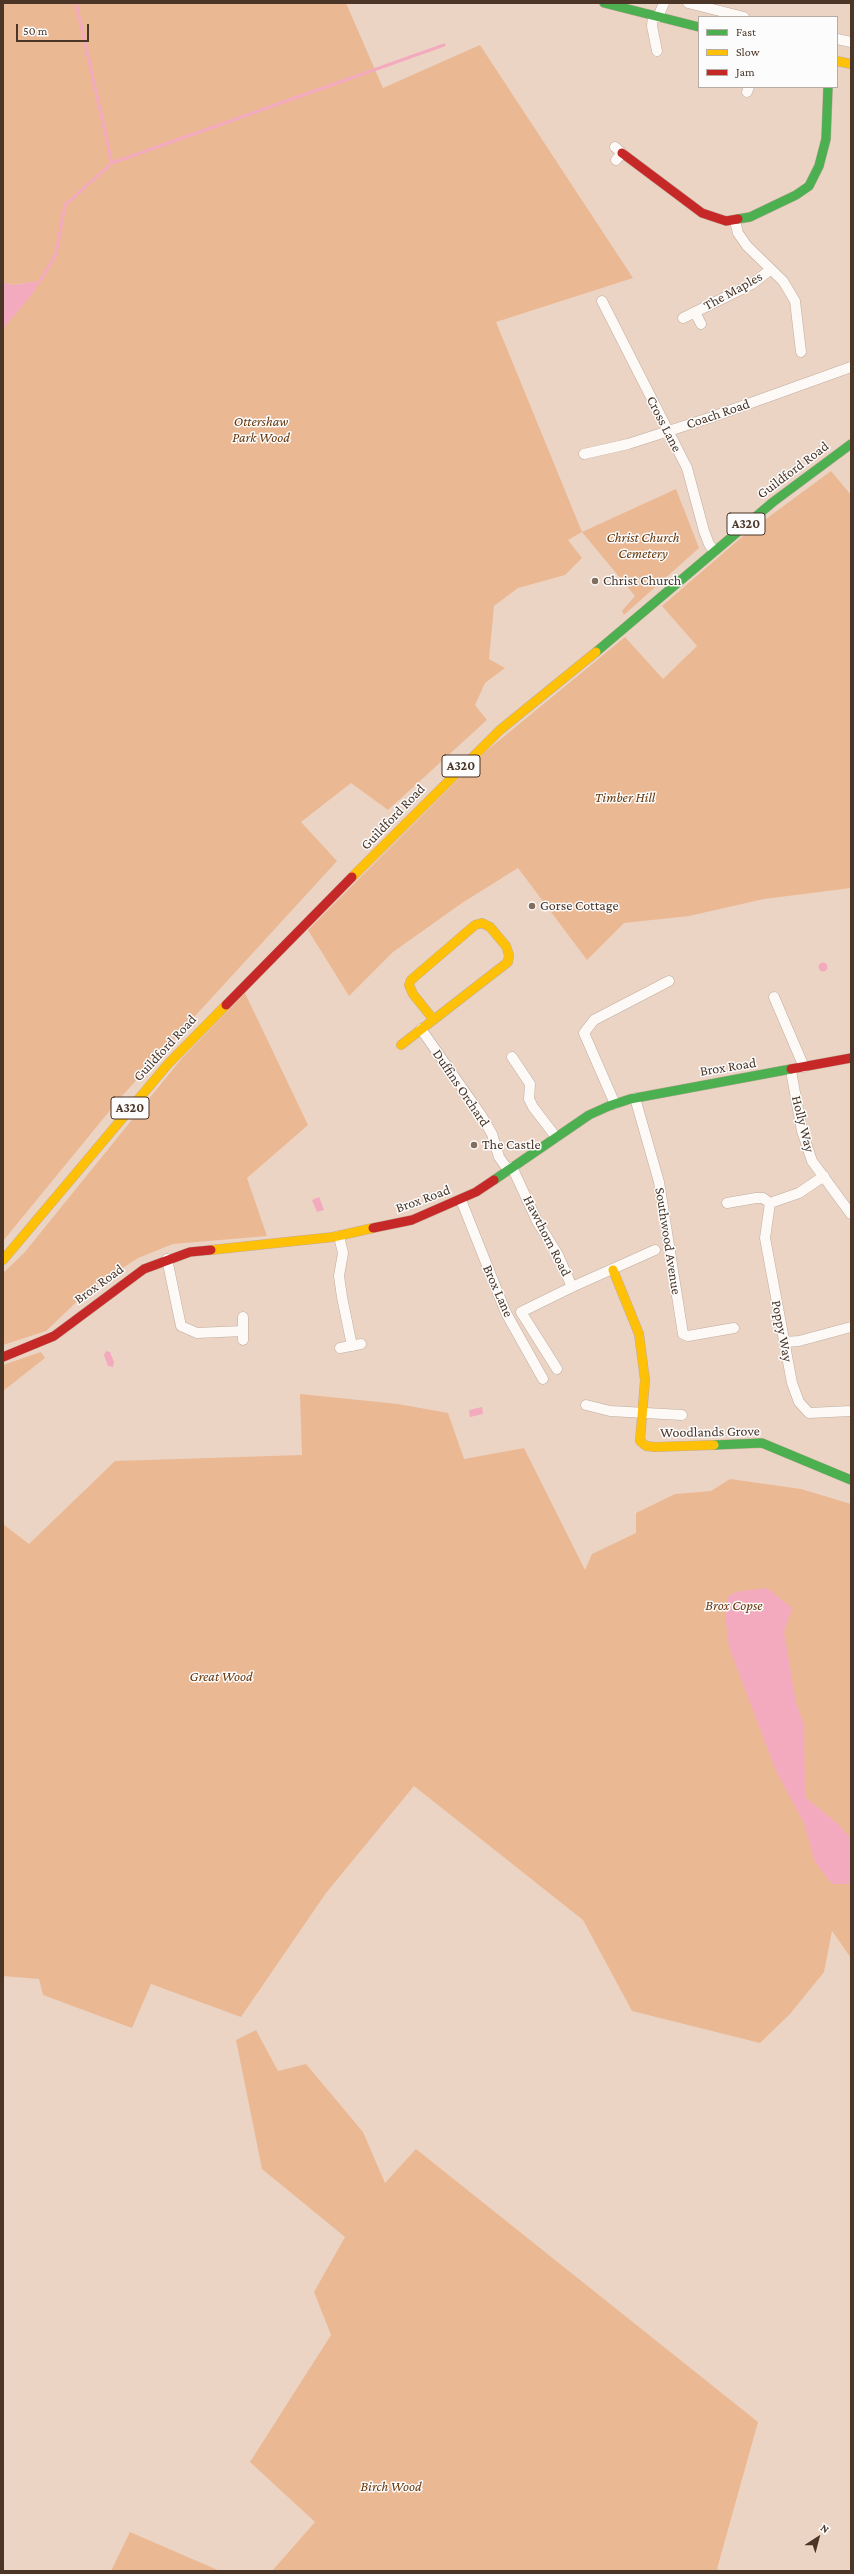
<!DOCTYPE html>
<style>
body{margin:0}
#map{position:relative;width:854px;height:2574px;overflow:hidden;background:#ecd4c4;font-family:"Crimson Pro",serif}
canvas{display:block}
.frame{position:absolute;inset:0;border:4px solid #4a3526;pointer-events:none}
.legend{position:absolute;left:698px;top:16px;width:140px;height:72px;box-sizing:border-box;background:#fcfcfc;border:1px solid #b5aca6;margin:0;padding:5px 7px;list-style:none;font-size:12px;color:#4a3526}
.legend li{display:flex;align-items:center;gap:8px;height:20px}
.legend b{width:20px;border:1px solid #b5aca6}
.north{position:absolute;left:798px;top:2518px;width:40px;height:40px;-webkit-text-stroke:3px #fcfcfc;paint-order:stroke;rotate:36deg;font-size:11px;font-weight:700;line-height:16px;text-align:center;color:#4a3526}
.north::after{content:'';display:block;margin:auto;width:14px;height:18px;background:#4a3526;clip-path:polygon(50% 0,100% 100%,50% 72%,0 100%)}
.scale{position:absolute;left:16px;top:24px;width:73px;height:18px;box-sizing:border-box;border:2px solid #4a3526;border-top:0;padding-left:5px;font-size:12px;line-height:14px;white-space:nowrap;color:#4a3526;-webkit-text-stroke:3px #fcfcfc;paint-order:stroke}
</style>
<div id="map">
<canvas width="854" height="2574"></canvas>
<div class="frame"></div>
<ul class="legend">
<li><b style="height:5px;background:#4caf50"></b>Fast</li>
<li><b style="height:5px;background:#ffc107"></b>Slow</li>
<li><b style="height:5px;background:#c62828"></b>Jam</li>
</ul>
<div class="north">N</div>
<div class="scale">50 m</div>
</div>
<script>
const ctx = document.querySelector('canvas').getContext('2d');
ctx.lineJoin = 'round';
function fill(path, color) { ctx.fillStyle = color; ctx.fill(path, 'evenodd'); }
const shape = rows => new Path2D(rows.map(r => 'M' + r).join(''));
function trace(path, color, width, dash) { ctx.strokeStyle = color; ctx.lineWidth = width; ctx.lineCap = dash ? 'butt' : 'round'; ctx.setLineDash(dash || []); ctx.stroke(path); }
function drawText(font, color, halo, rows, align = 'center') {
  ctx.font = font + ' "Crimson Pro",serif'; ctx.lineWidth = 3; ctx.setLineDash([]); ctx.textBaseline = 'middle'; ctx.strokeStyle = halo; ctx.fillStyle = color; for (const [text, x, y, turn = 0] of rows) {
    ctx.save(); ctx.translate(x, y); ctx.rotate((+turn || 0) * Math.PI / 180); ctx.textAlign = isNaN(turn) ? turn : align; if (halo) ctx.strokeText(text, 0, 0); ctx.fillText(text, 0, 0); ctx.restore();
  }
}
const green = shape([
 [3,3,346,3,383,88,480,45,633,278,496,322,582,532,676,489,699,548,624,615,622,611,635,596,582,532,568,540,582,558,565,575,518,588,494,606,489,659,505,668,485,683,475,705,487,720,388,810,351,783,301,822,337,861,121,1097,3,1241,3,329,40,281,12,285,3,282],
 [831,471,851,495,851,888,764,899,689,916,624,923,587,960,518,868,462,903,393,952,349,996,308,930,485,752,625,637,663,679,697,646,662,606,743,536],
 [245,993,308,1125,247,1178,267,1236,173,1244,138,1258,89,1290,46,1331,3,1345,3,1273,24,1253,182,1058],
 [41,1352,45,1358,3,1391,3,1365],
 [300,1394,398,1404,448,1413,464,1459,524,1448,585,1570,592,1554,636,1533,636,1513,675,1494,711,1491,730,1479,801,1489,851,1504,851,1958,832,1931,824,1972,790,2014,760,2043,632,2011,583,1920,414,1786,326,1893,241,2017,151,1984,132,2028,43,1995,39,1979,3,1976,3,1524,29,1544,115,1461,302,1455],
 [256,2030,278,2071,306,2064,363,2132,385,2183,416,2149,758,2422,717,2569,721,2571,272,2571,315,2522,250,2462,331,2335,314,2292,345,2237,262,2169,236,2040],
 [130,2532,220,2571,111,2571]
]);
const water = shape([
 [40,281,33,293,3,329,3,282,12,285],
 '818.5 967a4.5 4.5 0 1 1 9 0a4.5 4.5 0 1 1-9 0Z',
 [319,1197,324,1210,317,1212,312,1200],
 [106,1351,110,1352,114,1362,113,1367,108,1366,104,1355],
 [482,1407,483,1414,470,1417,469,1410],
 [767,1588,792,1608,784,1632,796,1703,804,1725,805,1797,839,1825,851,1839,851,1884,832,1884,815,1862,804,1823,776,1771,729,1647,725,1613,729,1595,741,1591]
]);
const stream = shape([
 [76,3,112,163],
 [40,281,56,254,65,205,112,163,444,45]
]);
const street = shape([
 [688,3,744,17],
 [653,16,652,26,657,51],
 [658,17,664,3],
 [837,39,851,42],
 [747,92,749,87],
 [615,147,622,153,616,160],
 [735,221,738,233,747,246,783,281,795,301,801,352],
 [602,301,687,468,704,531,709,544,714,551],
 [695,312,701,324],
 [683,318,752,284,770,270],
 [584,454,628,444,709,418,851,367],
 [774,997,804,1067],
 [421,1029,481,1115,492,1134,499,1157,508,1170],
 [512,1057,530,1084,529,1099,533,1107,556,1137],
 [791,1071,802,1131,812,1161,851,1214],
 [635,1098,659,1182,683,1334,688,1336,734,1328],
 [615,1104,584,1033,594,1020,669,981],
 [512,1167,537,1221,558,1255,572,1287,655,1250],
 [824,1176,799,1193,770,1203,765,1238,792,1383,799,1402,809,1413,851,1411],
 [461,1200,506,1313,543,1379],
 [727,1203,756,1198,763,1198,770,1203],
 [339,1236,343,1253,339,1276,342,1297,352,1346],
 [167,1259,181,1326,197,1333,243,1331],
 [243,1317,243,1340],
 [785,1342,799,1341,851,1327],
 [340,1348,361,1344],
 [557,1369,521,1312,572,1287],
 [586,1405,610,1411,682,1415]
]);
const fast = shape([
 [604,3,699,27],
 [738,219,750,217,796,195,809,186,819,166,826,139,828,87],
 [596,652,773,502,851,444],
 [494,1180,589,1115,609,1106,630,1099,791,1069],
 [714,1445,762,1443,851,1480]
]);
const slow = shape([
 [837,61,851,64],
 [352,877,500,730,596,652],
 [401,1045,508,962,509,955,506,946,490,927,482,923,475,925,411,980,409,985,413,994,433,1019],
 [211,1250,333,1237,373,1228],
 [3,1260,168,1064,226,1005],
 [613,1270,639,1334,645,1380,640,1441,646,1446,655,1447,714,1445]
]);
const jam = shape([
 [622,153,702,213,726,221,738,219],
 [226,1005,352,877],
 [791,1069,851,1058],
 [373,1228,412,1220,476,1192,494,1180],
 [3,1357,54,1336,144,1269,190,1252,211,1250]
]);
const markers = [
 [595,581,4,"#836d5d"],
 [532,906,4,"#836d5d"],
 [474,1145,4,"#836d5d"]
];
const shields = [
 [746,524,38],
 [461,766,38],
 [130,1108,38]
];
const shieldNames = [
 ["A320",746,524],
 ["A320",461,766],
 ["A320",130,1108]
];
const streetNames = [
 ["The Maples",733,291,-29],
 ["Coach Road",718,414,-19],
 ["Cross Lane",664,424,63],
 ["Guildford Road",793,470,-37],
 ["Guildford Road",393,817,-46],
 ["Guildford Road",165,1048,-47],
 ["Brox Road",728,1067,-9],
 ["Duffins Orchard",461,1088,56],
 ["Holly Way",803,1124,76],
 ["Brox Road",423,1199,-20],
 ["Hawthorn Road",547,1236,63],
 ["Southwood Avenue",668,1241,81],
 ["Brox Road",99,1284,-36],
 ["Brox Lane",498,1291,66],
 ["Poppy Way",782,1331,79],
 ["Woodlands Grove",710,1432,-1]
];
const parkNames = [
 ["Ottershaw",261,422],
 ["Park Wood",261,438],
 ["Christ Church",643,538],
 ["Cemetery",643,554],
 ["Timber Hill",625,798],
 ["Brox Copse",734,1606],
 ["Great Wood",221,1677],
 ["Birch Wood",391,2487]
];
const poiNames = [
 ["Christ Church",603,581],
 ["Gorse Cottage",540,906],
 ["The Castle",482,1145]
];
fill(green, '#ebb894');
fill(water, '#f3aabe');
trace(stream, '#f3aabe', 3);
trace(street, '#c0ac9e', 11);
trace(fast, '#c0ac9e', 10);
trace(slow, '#c0ac9e', 10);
trace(jam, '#c0ac9e', 10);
trace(street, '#fcf9f6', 10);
trace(fast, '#4caf50', 9);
trace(slow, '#ffc107', 9);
trace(jam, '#c62828', 9);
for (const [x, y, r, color] of markers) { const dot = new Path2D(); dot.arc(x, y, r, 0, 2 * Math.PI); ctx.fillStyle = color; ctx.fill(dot); trace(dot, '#fcfcfc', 1.5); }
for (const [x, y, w] of shields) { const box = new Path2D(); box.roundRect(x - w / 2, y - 11, w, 22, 3); ctx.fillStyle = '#fcfcfc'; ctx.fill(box); trace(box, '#4a3526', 1); }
drawText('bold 13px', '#4a3526', null, shieldNames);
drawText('14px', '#4a3526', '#fcfcfc', streetNames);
drawText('italic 14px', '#683609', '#fcfcfc', parkNames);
drawText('14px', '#4a3526', '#fcfcfc', poiNames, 'left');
</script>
